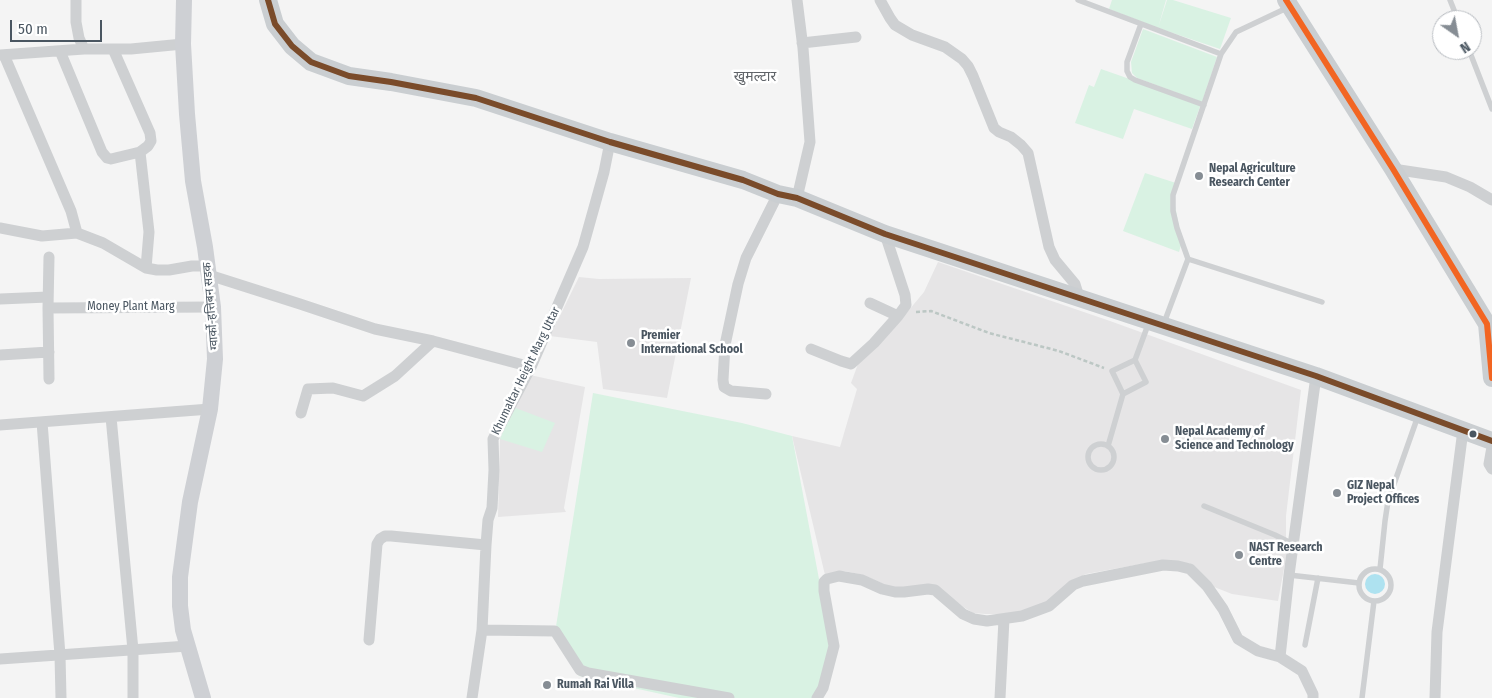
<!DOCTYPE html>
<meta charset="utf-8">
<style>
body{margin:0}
#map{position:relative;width:1492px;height:698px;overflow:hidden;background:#f4f4f4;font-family:"Fira Sans Condensed",sans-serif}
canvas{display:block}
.north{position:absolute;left:1432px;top:10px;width:50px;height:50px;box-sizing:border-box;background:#fff;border:1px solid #b7bbc0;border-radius:50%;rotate:147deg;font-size:14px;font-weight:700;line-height:20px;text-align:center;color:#4a5661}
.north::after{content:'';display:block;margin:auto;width:18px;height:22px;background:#868d94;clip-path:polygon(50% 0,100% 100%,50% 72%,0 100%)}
.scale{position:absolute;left:10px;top:20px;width:92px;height:22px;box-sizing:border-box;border:2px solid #4a5661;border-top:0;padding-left:6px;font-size:15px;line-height:18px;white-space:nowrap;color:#4a5661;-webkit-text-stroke:4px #fff;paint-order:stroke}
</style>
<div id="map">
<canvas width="1492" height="698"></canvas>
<div class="north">N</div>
<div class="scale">50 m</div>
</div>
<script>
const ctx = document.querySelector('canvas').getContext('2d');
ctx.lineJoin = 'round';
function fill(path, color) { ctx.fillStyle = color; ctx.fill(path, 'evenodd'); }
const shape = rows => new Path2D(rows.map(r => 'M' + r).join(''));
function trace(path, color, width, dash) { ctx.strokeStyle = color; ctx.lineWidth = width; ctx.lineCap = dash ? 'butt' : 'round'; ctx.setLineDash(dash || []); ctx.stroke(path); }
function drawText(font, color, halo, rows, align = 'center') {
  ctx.font = font + ' "Fira Sans Condensed","Noto Sans Devanagari",sans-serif'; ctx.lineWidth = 5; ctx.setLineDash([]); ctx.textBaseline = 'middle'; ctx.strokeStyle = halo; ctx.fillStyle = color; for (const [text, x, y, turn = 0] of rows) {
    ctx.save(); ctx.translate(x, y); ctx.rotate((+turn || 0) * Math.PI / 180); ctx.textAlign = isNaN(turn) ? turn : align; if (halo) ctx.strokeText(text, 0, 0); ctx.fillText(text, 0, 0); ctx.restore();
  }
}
const education = shape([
 [938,262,1110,321,1301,390,1286,516,1286,558,1278,601,1232,594,1209,585,1189,563,1147,563,1086,574,1073,581,1045,603,1033,608,1009,614,986,614,973,613,962,606,937,586,895,589,863,575,844,571,825,575,792,436,840,447,857,389,851,383,858,364,894,328,924,292],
 [579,277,599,279,691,278,667,398,603,389,597,342,550,336],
 [530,375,585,387,564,508,566,512,498,517,500,439,513,407]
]);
const green = shape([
 [1112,0,1166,0,1158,28,1109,9],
 [1167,0,1173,0,1231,18,1220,49,1158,28],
 [1143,29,1217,57,1202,102,1137,78,1132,73,1131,62],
 [1101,69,1201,104,1192,129,1134,109,1123,139,1075,123,1089,85,1094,87],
 [1145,173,1176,183,1173,195,1182,242,1179,252,1123,231],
 [593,393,742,423,792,436,819,579,834,642,816,698,679,698,579,676,554,639],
 [513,407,555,423,542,452,500,439]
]);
const water = shape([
 '1365 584a10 10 0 1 1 20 0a10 10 0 1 1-20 0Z'
]);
const path = shape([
 [916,312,931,311,989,333,1059,351,1104,368]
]);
const lane = shape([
 [1078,0,1221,54,1236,32,1289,7],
 [1450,0,1458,20],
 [1141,24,1127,62,1127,71,1130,77,1135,80,1204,105],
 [1469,50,1492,109],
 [1188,259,1322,302],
 [1164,323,1188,259,1177,228,1173,211,1173,195,1221,54],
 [1135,360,1146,382,1123,394,1112,371,1135,360],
 [1135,360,1149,322],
 '1088 457a13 13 0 1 1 26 0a13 13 0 1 1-26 0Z',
 [1108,446,1123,394],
 [1204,506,1275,535,1293,544],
 '1359 585a16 16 0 1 1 32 0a16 16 0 1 1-32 0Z',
 [1380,569,1385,521,1388,501,1418,416],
 [1289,575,1359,583],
 [1305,645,1318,578],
 [1362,698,1374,601]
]);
const street = shape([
 [76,0,76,22,79,38,84,49],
 [797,0,803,48,810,142,797,198],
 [880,0,890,18,895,25,912,35,945,47,962,59,968,66,973,76,994,128,999,132,1011,137,1021,145,1028,153,1049,247,1055,260,1075,284,1079,297],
 [802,43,856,37],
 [60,51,102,152,107,158,111,159,140,152,148,146,151,141,150,133,113,49],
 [0,55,84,49,131,49,183,44],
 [4,55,71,211,77,233],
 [140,152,149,232,146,268],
 [1393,169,1446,177,1470,187,1492,200],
 [0,228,42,236,77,233,103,243,146,268,157,270,169,270,192,266,208,266],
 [209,275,300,304,375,329,433,341,531,367],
 [0,299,48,297],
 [870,303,898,316],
 [48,308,213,307],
 [811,349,841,361,851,364,874,343,898,316,906,305,905,295,885,234],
 [0,355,49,352],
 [49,379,48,308,49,257],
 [766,394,731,391,724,387,723,380,725,345,738,284,746,258,778,194],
 [301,413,308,389,333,388,363,396,395,376,433,341],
 [111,417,133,650,133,698],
 [42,422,60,655,61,698],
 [0,425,210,409],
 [1492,447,1489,464,1492,469],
 [482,630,555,631,580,670,588,673,729,698],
 [369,640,377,544,380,539,385,536,391,536,486,545],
 [1280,657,1289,575,1316,376],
 [0,659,188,646],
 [472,698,482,630,486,545,488,520,492,508,494,470,493,439,531,367,583,247,604,172,610,142],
 [817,698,823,688,834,646,824,591,824,582,827,579,839,576,862,580,882,589,895,592,904,592,928,589,935,590,963,614,974,619,987,621,1022,616,1049,606,1073,585,1083,581,1163,565,1178,566,1190,569,1207,586,1223,609,1238,639,1258,651,1280,657,1302,671,1313,694,1313,698],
 [1000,698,1004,619],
 [1435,698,1437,632,1463,430]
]);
const secondary = shape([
 [184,0,183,44,187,114,193,181,205,247,213,307,215,359,210,409,190,502,180,577,180,606,183,630,203,698]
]);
const primary = shape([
 [268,0,275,24,292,46,311,62,349,76,391,82,476,98,610,142,743,180,778,194,797,198,885,234,1316,376,1492,441],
 [1286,0,1393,169,1487,324,1492,378]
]);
const bus1 = shape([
 [268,0,275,24,292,46,311,62,349,76,391,82,476,98,610,142,743,180,778,194,797,198,885,234,1316,376,1492,441]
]);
const bus2 = shape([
 [1286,0,1393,169,1487,324,1492,378]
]);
const markers = [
 [1199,176,5,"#868d94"],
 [631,343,5,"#868d94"],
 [1473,434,4.5,"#4a5661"],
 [1165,439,5,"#868d94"],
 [1337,493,5,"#868d94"],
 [1239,555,5,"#868d94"],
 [547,685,5,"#868d94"]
];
const poiNames = [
 ["Nepal Agriculture",1209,169],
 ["Research Center",1209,183],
 ["Premier",641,336],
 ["International School",641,350],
 ["Nepal Academy of",1175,432],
 ["Science and Technology",1175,446],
 ["GIZ Nepal",1347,486],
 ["Project Offices",1347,500],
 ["NAST Research",1249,548],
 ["Centre",1249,562],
 ["Rumah Rai Villa",557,685]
];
const streetNames = [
 ["ग्वार्को-हत्तिबन सडक",211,306,-95],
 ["Money Plant Marg",131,307],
 ["Khumaltar Height Marg Uttar",526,371,-64]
];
const neighbourhoodNames = [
 ["खुमल्टार",755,77]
];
fill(education, '#e6e5e6');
fill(green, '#d9f2e3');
fill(water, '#aee2f0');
trace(path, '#bcc7c4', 2.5, [4, 2.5]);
trace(lane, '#ced0d2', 5.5);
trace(street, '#ced0d2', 11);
trace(secondary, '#ced0d4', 16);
trace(primary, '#caced1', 18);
trace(bus1, '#7a4b2a', 6);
trace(bus2, '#f26522', 6);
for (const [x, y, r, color] of markers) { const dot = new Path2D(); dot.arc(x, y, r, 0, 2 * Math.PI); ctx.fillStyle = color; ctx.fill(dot); trace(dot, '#fff', 2); }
drawText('bold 12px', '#4a5661', '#fff', poiNames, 'left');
drawText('12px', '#4a5661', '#fff', streetNames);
drawText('14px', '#5f6368', '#fff', neighbourhoodNames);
</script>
